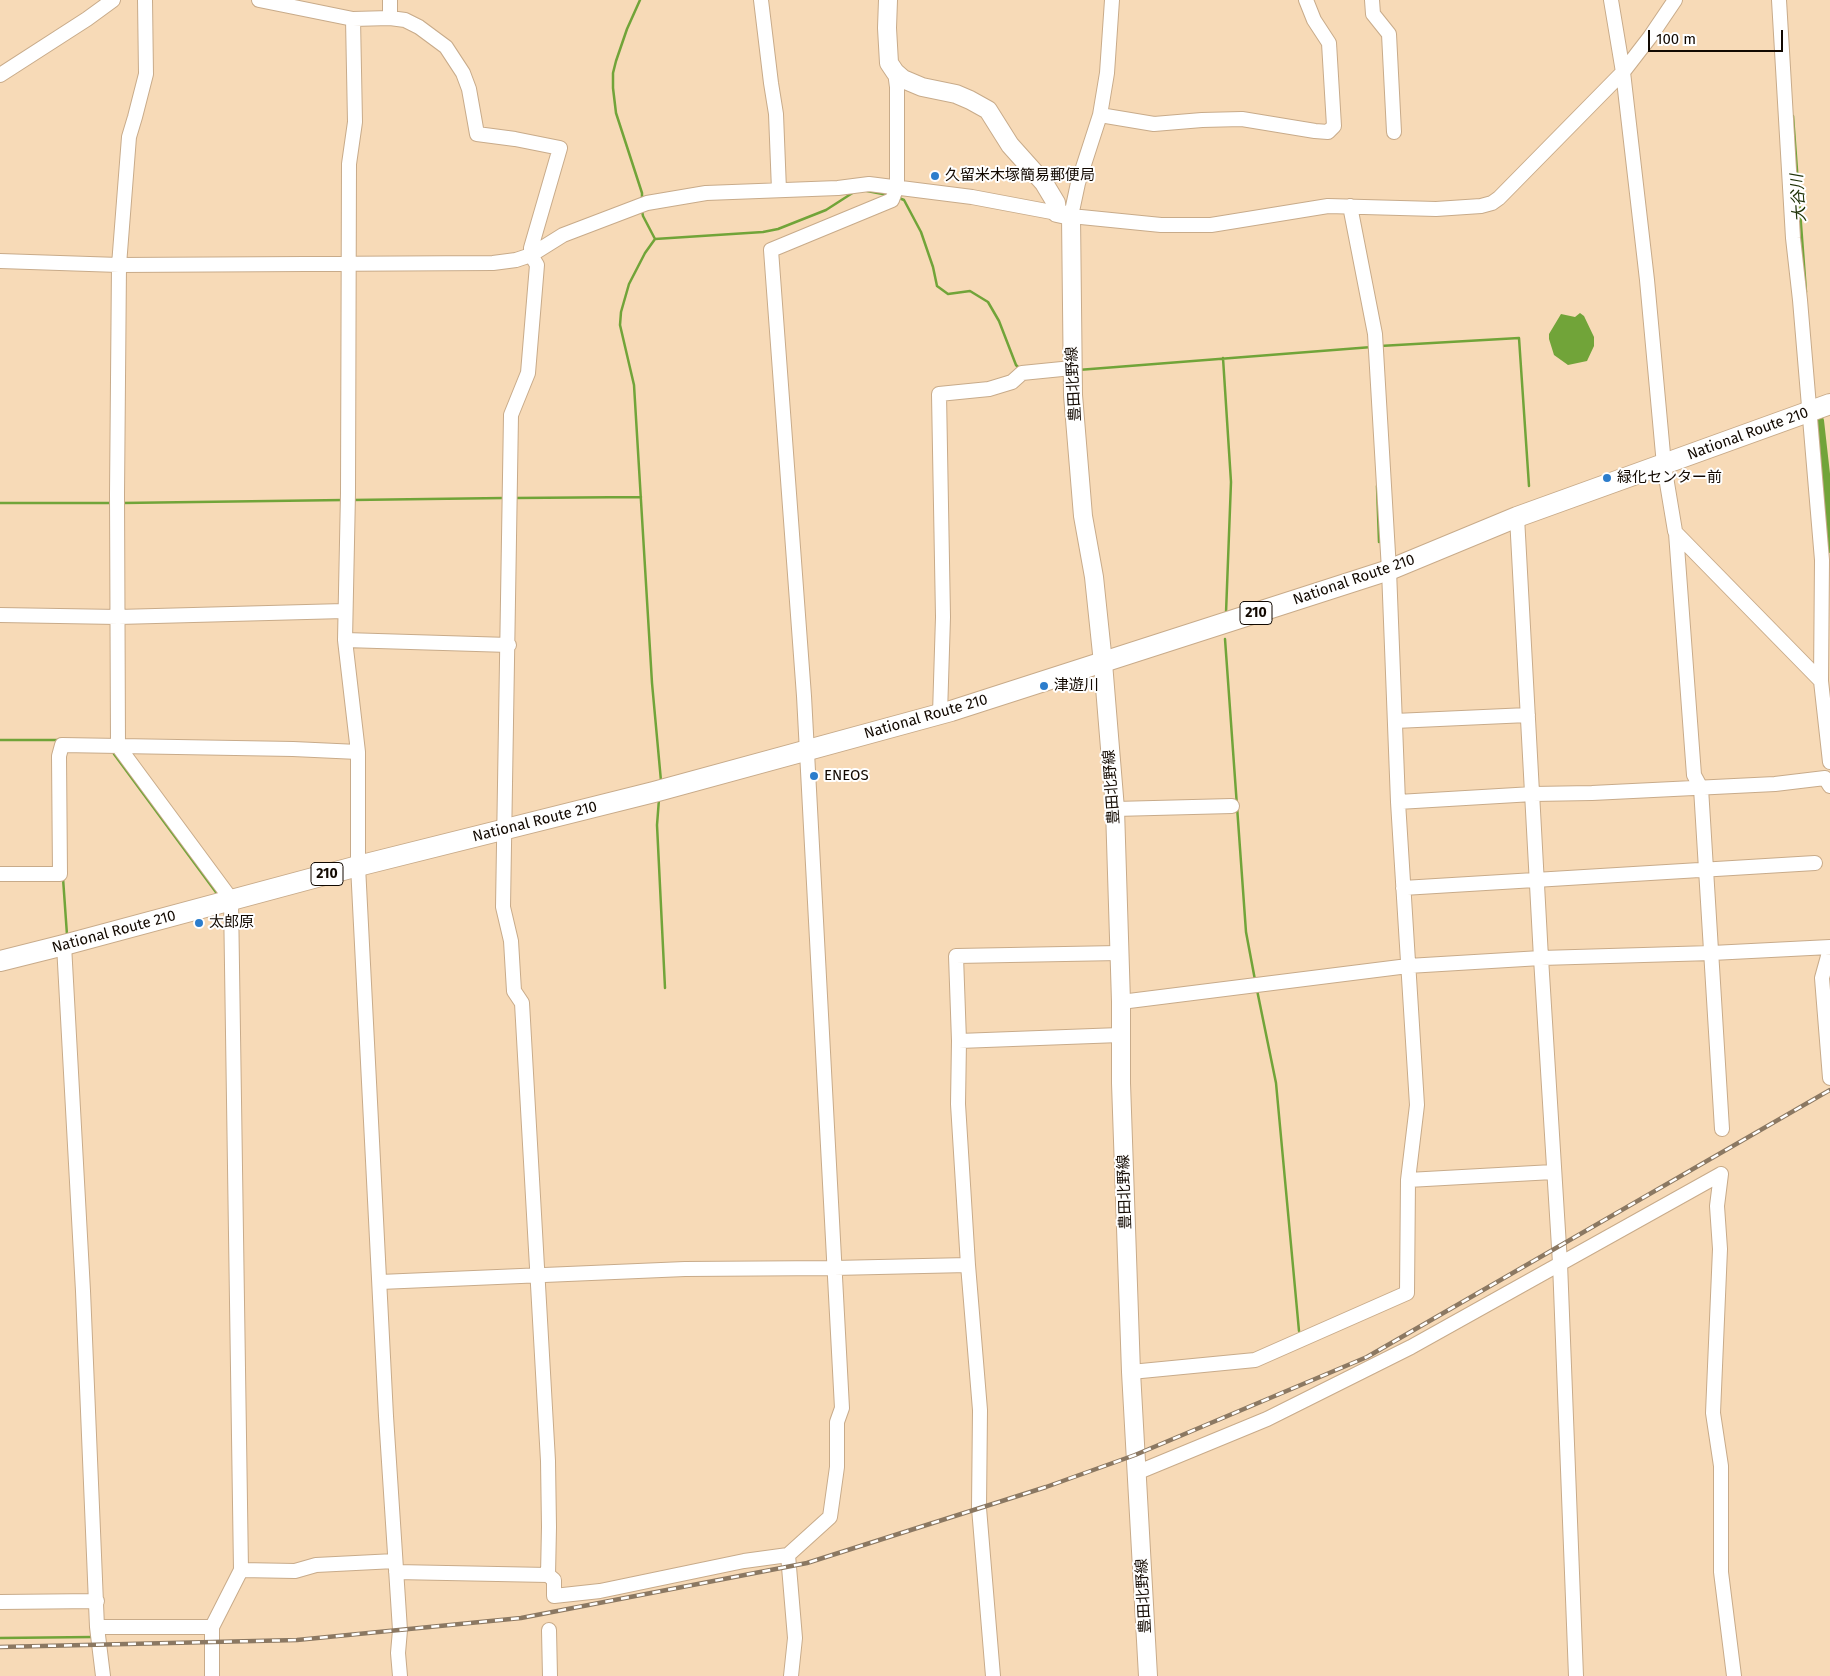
<!DOCTYPE html>
<meta charset="utf-8">
<style>
body{margin:0}
#map{position:relative;width:1830px;height:1676px;overflow:hidden;background:#f7dab7;font-family:"Fira Sans",sans-serif}
canvas{display:block}
.scale{position:absolute;left:1648px;top:30px;width:135px;height:22px;box-sizing:border-box;border:2px solid #120901;border-top:0;padding-left:6px;font-size:15px;line-height:18px;white-space:nowrap;color:#120901;-webkit-text-stroke:4px #fff;paint-order:stroke}
</style>
<div id="map">
<canvas width="1830" height="1676"></canvas>
<div class="scale">100 m</div>
</div>
<script>
const ctx = document.querySelector('canvas').getContext('2d');
ctx.lineJoin = 'round';
function fill(path, color) { ctx.fillStyle = color; ctx.fill(path, 'evenodd'); }
const shape = rows => new Path2D(rows.map(r => 'M' + r).join(''));
function trace(path, color, width, dash) { ctx.strokeStyle = color; ctx.lineWidth = width; ctx.lineCap = dash ? 'butt' : 'round'; ctx.setLineDash(dash || []); ctx.stroke(path); }
function drawText(font, color, halo, rows, align = 'center') {
  ctx.font = font + ' "Fira Sans","Noto Sans JP",sans-serif'; ctx.lineWidth = 4; ctx.setLineDash([]); ctx.textBaseline = 'middle'; ctx.strokeStyle = halo; ctx.fillStyle = color; for (const [text, x, y, turn = 0] of rows) {
    ctx.save(); ctx.translate(x, y); ctx.rotate((+turn || 0) * Math.PI / 180); ctx.textAlign = isNaN(turn) ? turn : align; if (halo) ctx.strokeText(text, 0, 0); ctx.fillText(text, 0, 0); ctx.restore();
  }
}
const water = shape([
 [1580,313,1584,316,1594,337,1594,346,1587,361,1568,365,1554,355,1549,339,1549,334,1561,314,1575,317]
]);
const stream = shape([
 [640,0,627,29,616,61,613,73,613,88,616,113,642,193,642,200],
 [1793,116,1806,292],
 [867,191,888,195],
 [899,198,904,200,921,232,933,267,937,286,948,294,970,291,988,302,999,321,1016,365,1020,369],
 [642,211,643,216,655,239],
 [1380,346,1519,338,1529,486],
 [1223,358,1231,482,1226,613],
 [1078,370,1372,347],
 [1377,486,1379,542],
 [515,498,641,497],
 [352,500,504,498],
 [0,503,112,503],
 [122,503,344,500],
 [1225,639,1246,932,1255,980],
 [0,740,60,740],
 [114,750,114,754,218,895],
 [661,781,652,683,634,385,620,325,621,312,629,284,645,253,655,239,763,232,778,229,826,210,854,192],
 [659,799,657,825,665,988],
 [63,878,67,935],
 [1257,990,1276,1083,1299,1331],
 [0,1638,93,1637]
]);
const river = shape([
 [1816,421,1830,545]
]);
const minor = shape([
 [145,0,146,74,135,117,129,137,119,265,117,494,118,746,231,899,241,1570,212,1627,212,1676],
 [259,0,353,19,390,18,405,20,419,27,446,47,463,73,469,89,477,134,515,139,560,148,531,248,531,255,537,265,528,373,511,415,503,907,511,941,514,991,522,1003,548,1461,549,1527,548,1575],
 [390,0,390,18],
 [761,0,771,83,776,114,779,190],
 [1112,0,1107,73,1100,115,1078,183,1071,216,1161,225,1211,225,1328,206,1436,209,1481,206,1492,203,1499,198,1623,72,1650,37,1675,0],
 [1372,0,1373,14,1389,34,1394,132],
 [1611,0,1623,72,1647,280,1664,465,1675,531,1676,533,1694,775,1701,788,1722,1129],
 [1779,0,1793,238,1800,300,1822,560,1821,681,1830,762],
 [353,19,355,122,349,164,348,493,345,640,358,752,358,866,386,1416,400,1630,398,1653,400,1676],
 [0,75,87,19,113,0],
 [1100,115,1154,124,1202,120,1242,119,1315,131,1328,132,1334,126,1329,43,1314,20,1306,0],
 [0,261,119,265,493,263,516,260,531,255,563,235,647,203,706,193,838,188,869,184,972,197,1057,213],
 [1517,517,1541,958,1560,1263,1576,1676],
 [1676,533,1821,681],
 [0,615,118,617,344,611],
 [345,640,509,645],
 [940,714,943,617,939,394,989,389,1012,382,1022,373,1072,368],
 [1395,721,1528,715],
 [1398,802,1533,794,1592,793,1775,784,1825,778,1830,786],
 [1115,809,1232,806],
 [0,874,60,874,59,756,62,745,293,749,358,752],
 [1403,888,1815,863],
 [64,945,83,1291,97,1627,103,1676],
 [1830,949,1822,978,1830,1078],
 [1121,1002,1408,966,1541,958,1712,953,1830,947],
 [959,1041,1120,1035],
 [1721,1174,1717,1206,1720,1249,1713,1413,1721,1466,1721,1572,1734,1676],
 [1408,1180,1553,1172],
 [380,1282,685,1269,834,1268,968,1265],
 [1131,1372,1255,1360,1407,1293,1408,1180,1417,1105,1398,802,1389,570,1375,334,1350,206],
 [1136,1473,1267,1419,1411,1347,1721,1174],
 [241,1570,295,1571,316,1565,395,1561],
 [396,1572,548,1575,554,1580,554,1596,600,1591,744,1561,788,1555],
 [0,1602,97,1601],
 [97,1627,212,1627],
 [549,1630,550,1676],
 [791,1676,795,1638,788,1555,830,1517,837,1467,837,1422,842,1408,804,696,771,250,892,200,897,186,897,87,895,72],
 [993,1676,979,1508,980,1410,968,1265,958,1104,959,1041,956,956,1119,953]
]);
const major = shape([
 [888,0,887,28,889,63,895,72,903,79,922,87,956,94,970,100,988,110,1010,145,1044,183,1056,203,1057,213,1071,216,1073,395,1083,516,1094,577,1103,663,1115,809,1121,1002,1121,1083,1131,1372,1148,1676]
]);
const highway = shape([
 [0,961,64,945,358,866,654,792,951,711,1389,570,1517,517,1830,404]
]);
const rail = shape([
 [0,1647,297,1640,521,1618,807,1563,1046,1487,1135,1455,1367,1357,1830,1090]
]);
const markers = [
 [935,176,5,"#2c7dcc"],
 [1607,478,5,"#2c7dcc"],
 [1044,686,5,"#2c7dcc"],
 [814,776,5,"#2c7dcc"],
 [199,923,5,"#2c7dcc"]
];
const shields = [
 [1256,613,32],
 [327,874,32]
];
const shieldNames = [
 ["210",1256,613],
 ["210",327,874]
];
const poiNames = [
 ["久留米木塚簡易郵便局",945,176],
 ["緑化センター前",1617,478],
 ["津遊川",1054,686],
 ["ENEOS",824,776],
 ["太郎原",209,923]
];
const streetNames = [
 ["豊田北野線",1074,384,-93],
 ["National Route 210",1748,434,-20],
 ["National Route 210",1354,580,-19],
 ["National Route 210",926,717,-16],
 ["豊田北野線",1112,787,-94],
 ["National Route 210",535,822,-14],
 ["National Route 210",114,932,-15],
 ["豊田北野線",1125,1192,-92],
 ["豊田北野線",1144,1596,-93]
];
const waterNames = [
 ["大谷川",1799,198,-94]
];
fill(water, '#71a439');
trace(stream, '#71a439', 2.5);
trace(river, '#71a439', 16);
trace(minor, '#c8ab8a', 16);
trace(major, '#c8ab8a', 20);
trace(highway, '#c8ab8a', 22);
trace(minor, '#fff', 14);
trace(major, '#fff', 18);
trace(highway, '#fff', 20);
trace(rail, '#8b7862', 4.5);
trace(rail, '#fff', 2.5, [8]);
for (const [x, y, r, color] of markers) { const dot = new Path2D(); dot.arc(x, y, r, 0, 2 * Math.PI); ctx.fillStyle = color; ctx.fill(dot); trace(dot, '#fff', 2); }
for (const [x, y, w] of shields) { const box = new Path2D(); box.roundRect(x - w / 2, y - 11.5, w, 23, 4); ctx.fillStyle = '#fff'; ctx.fill(box); trace(box, '#120901', 1); }
drawText('bold 14px', '#120901', null, shieldNames);
drawText('15px', '#120901', '#fff', poiNames, 'left');
drawText('15px', '#120901', '#fff', streetNames);
drawText('italic 16px', '#203409', '#fff', waterNames);
</script>
